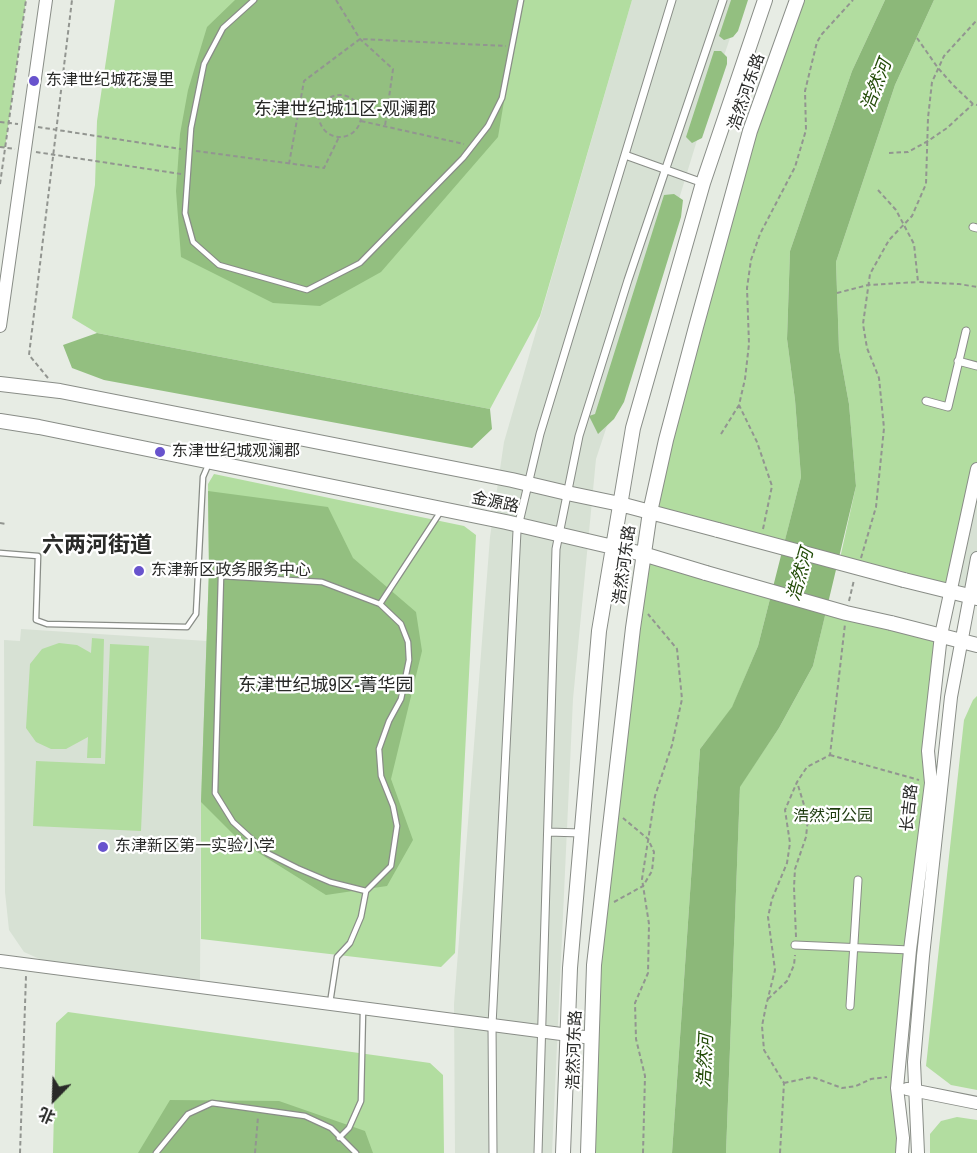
<!DOCTYPE html>
<meta charset="utf-8">
<style>
body{margin:0}
#map{position:relative;width:977px;height:1153px;overflow:hidden;background:#e7ece4;font-family:"Archivo Narrow","Noto Sans SC",sans-serif}
canvas{display:block}
.north{position:absolute;left:24px;top:1069px;width:60px;height:60px;-webkit-text-stroke:4px #fff;paint-order:stroke;rotate:203deg;font-size:16px;font-weight:700;line-height:24px;text-align:center;color:#292a28}
.north::after{content:'';display:block;margin:auto;width:21px;height:27px;background:#292a28;clip-path:polygon(50% 0,100% 100%,50% 72%,0 100%)}
</style>
<div id="map">
<canvas width="977" height="1153"></canvas>
<div class="north">北</div>
</div>
<script>
const ctx = document.querySelector('canvas').getContext('2d');
ctx.lineJoin = 'round';
function fill(path, color) { ctx.fillStyle = color; ctx.fill(path, 'evenodd'); }
const shape = rows => new Path2D(rows.map(r => 'M' + r).join(''));
function trace(path, color, width, dash) { ctx.strokeStyle = color; ctx.lineWidth = width; ctx.lineCap = dash ? 'butt' : 'round'; ctx.setLineDash(dash || []); ctx.stroke(path); }
function drawText(font, color, halo, rows, align = 'center') {
  ctx.font = font + ' "Archivo Narrow","Noto Sans SC",sans-serif'; ctx.lineWidth = 4.5; ctx.setLineDash([]); ctx.textBaseline = 'middle'; ctx.strokeStyle = halo; ctx.fillStyle = color; for (const [text, x, y, turn = 0] of rows) {
    ctx.save(); ctx.translate(x, y); ctx.rotate((+turn || 0) * Math.PI / 180); ctx.textAlign = isNaN(turn) ? turn : align; if (halo) ctx.strokeText(text, 0, 0); ctx.fillText(text, 0, 0); ctx.restore();
  }
}
const built = shape([
 [632,0,743,0,713,88,641,323,596,459,573,699,552,1153,455,1153,454,1004,490,537,504,442],
 [977,469,977,598,950,591],
 [21,629,207,641,201,802,200,980,42,960,24,952,9,930,5,892,4,640,20,641]
]);
const green = shape([
 [0,0,26,0,5,148,0,147],
 [115,0,632,0,540,316,490,409,97,333,72,318,95,185,97,121],
 [797,0,885,0,852,71,790,251,787,339,795,400,801,477,783,548,650,512,696,327],
 [934,0,977,0,977,469,950,591,839,563,856,486,849,404,839,349,836,262,895,85],
 [214,474,464,526,476,535,455,953,441,967,201,939,201,802,209,570,208,484],
 [643,554,772,591,758,646,732,708,700,749,672,1153,588,1153,594,965],
 [827,607,941,635,931,783,897,1088,902,1153,726,1153,740,786,779,728,813,666],
 [92,638,104,639,101,758,87,758,88,737,66,749,51,749,36,742,26,728,30,664,42,649,59,643,77,645,91,653],
 [110,644,149,646,141,831,33,826,36,761,105,764],
 [977,696,977,1090,951,1085,926,1066,964,720,973,700],
 [68,1012,430,1063,443,1075,444,1153,53,1153,56,1023],
 [957,1117,977,1120,977,1153,930,1153,930,1134,941,1121]
]);
const forest = shape([
 [235,0,521,0,498,137,381,272,320,306,273,303,181,257,176,191,180,134,188,90,207,27],
 [731,0,748,0,738,31,733,37,724,40,719,36],
 [714,51,721,51,727,57,727,64,702,138,692,143,686,137],
 [674,194,683,200,681,217,624,402,614,419,598,434,589,416,595,414,664,195],
 [97,333,490,409,492,429,472,448,104,380,72,368,63,345],
 [208,491,328,507,353,558,416,612,422,651,391,779,413,840,387,886,326,895,241,842,201,802,209,570],
 [170,1100,279,1101,365,1131,373,1153,138,1153]
]);
const water = shape([
 [885,0,934,0,895,85,836,262,839,349,849,404,856,486,813,666,779,728,740,787,726,1153,672,1153,700,749,732,707,758,646,801,477,795,400,787,339,790,251,852,71]
]);
const path = shape([
 [336,0,360,39,393,69,385,126],
 [917,38,938,68,953,85,973,104,977,105],
 '319 116a21 21 0 1 1 42 0a21 21 0 1 1-42 0Z',
 [361,121,464,144],
 [0,122,18,124],
 [38,127,181,149],
 [0,147,15,149],
 [196,151,324,168,339,137],
 [36,152,181,174],
 [889,153,908,152,928,141,947,128,973,104],
 [289,164,304,81,360,39,506,46],
 [0,184,26,0],
 [878,190,896,210,914,244,918,282,959,284,977,287],
 [837,293,868,285,918,282],
 [48,378,29,355,72,0],
 [721,434,739,405],
 [0,523,7,524],
 [763,529,772,486,757,442,739,405,745,379,749,344,747,288,751,260,760,234,795,167,806,130,805,91,817,42,822,34,853,0],
 [861,558,876,507,884,428,879,378,867,348,863,324,870,274,889,240,912,216,926,184,928,118,932,82,944,56,977,20],
 [849,601,854,580],
 [830,755,919,780],
 [614,902,643,886,652,871,654,852,648,839,623,818],
 [796,937,794,887,795,869,806,837,808,818,797,782],
 [768,999,787,981,794,965,795,955],
 [784,1083,812,1077,842,1088,856,1086,871,1079,887,1077],
 [20,1153,26,976],
 [255,1153,258,1117],
 [643,1153,645,1076,636,1039,635,1003,648,973,649,924,642,879,655,796,672,745,682,699,677,649,648,614],
 [780,1153,784,1083,764,1050,762,1026,766,1006,775,970,768,917,772,899,787,863,790,843,785,810,797,782,807,767,830,755,845,624]
]);
const service = shape([
 [254,0,223,28,204,64,191,128,185,213,193,242,219,265,307,290,360,263,463,158,488,126,502,98,521,0],
 [0,553,38,556,36,620,47,624,187,627,196,614,203,477,209,463],
 [380,604,401,624,408,642,409,660,401,699,389,721,379,749,381,776,393,806,397,826,391,866,366,891,330,882,297,868,267,853,233,822,215,793,221,576,322,582,380,604,441,511],
 [330,1003,337,957,350,943,361,917,366,891],
 [339,1138,349,1128,361,1101,363,1011],
 [156,1153,188,1114,212,1103,305,1116,331,1128,356,1153]
]);
const pedestrian = shape([
 [625,155,703,183],
 [973,227,977,228],
 [958,361,977,366],
 [926,401,948,407,966,331],
 [548,832,581,833],
 [795,945,910,950],
 [850,1006,858,880],
 [493,1153,492,1025,517,531,540,434,672,0],
 [538,1153,556,549,579,436,628,280,723,0]
]);
const tertiary = shape([
 [0,326,46,0],
 [0,961,592,1038],
 [907,1089,977,1103],
 [902,1153,903,1138,897,1088,910,950,931,783,928,751,941,635,977,469],
 [918,1153,914,1062,923,956,951,697,977,558]
]);
const secondary = shape([
 [0,384,60,391,512,480,567,493,620,504,718,530],
 [0,421,39,427,506,522,643,554,706,573],
 [904,580,977,598],
 [891,623,977,645],
 [563,1153,570,968,599,631,633,428,703,183,765,0],
 [588,1153,594,965,633,628,650,512,666,440,696,327,750,131,797,0]
]);
const secondaryBridge = shape([
 [718,530,904,580],
 [706,573,846,613,891,623]
]);
const markers = [
 [34,81,6,"#6853cd"],
 [160,452,6,"#6853cd"],
 [139,571,6,"#6853cd"],
 [103,847,6,"#6853cd"]
];
const poiNames = [
 ["东津世纪城花漫里",46,81],
 ["东津世纪城观澜郡",172,452],
 ["东津新区政务服务中心",151,571],
 ["东津新区第一实验小学",115,847]
];
const streetNames = [
 ["浩然河东路",747,92,-71],
 ["金源路",495,503,12],
 ["浩然河东路",625,565,-82],
 ["长吉路",910,808,-84],
 ["浩然河东路",575,1050,-88]
];
const parkNames = [
 ["浩然河公园",833,817]
];
const waterNames = [
 ["浩然河",877,86,-69],
 ["浩然河",801,575,-74],
 ["浩然河",706,1061,-87]
];
const neighbourhoodNames = [
 ["东津世纪城11区-观澜郡",345,110],
 ["东津世纪城9区-菁华园",326,686]
];
const districtNames = [
 ["六两河街道",97,546]
];
fill(built, '#d7e1d4');
fill(green, '#b2dda0');
fill(forest, '#93bf80');
fill(water, '#8cb879');
trace(service, '#898d87', 7);
trace(pedestrian, '#898d87', 9);
trace(tertiary, '#898d87', 14);
trace(secondary, '#898d87', 16);
trace(path, '#929590', 2, [4.5, 3]);
trace(service, '#fff', 4.5);
trace(pedestrian, '#fff', 7);
trace(tertiary, '#fff', 12);
trace(secondary, '#fff', 14);
trace(secondaryBridge, '#898d87', 16, []);
trace(secondaryBridge, '#fff', 14);
for (const [x, y, r, color] of markers) { const dot = new Path2D(); dot.arc(x, y, r, 0, 2 * Math.PI); ctx.fillStyle = color; ctx.fill(dot); trace(dot, '#fff', 2); }
drawText('16px', '#292a28', '#fff', poiNames, 'left');
drawText('16px', '#292a28', '#fff', streetNames);
drawText('16px', '#1d3a0e', '#fff', parkNames);
drawText('italic 18px', '#224b07', '#fff', waterNames);
drawText('18px', '#292a28', '#fff', neighbourhoodNames);
drawText('bold 22px', '#292a28', '#fff', districtNames);
</script>
